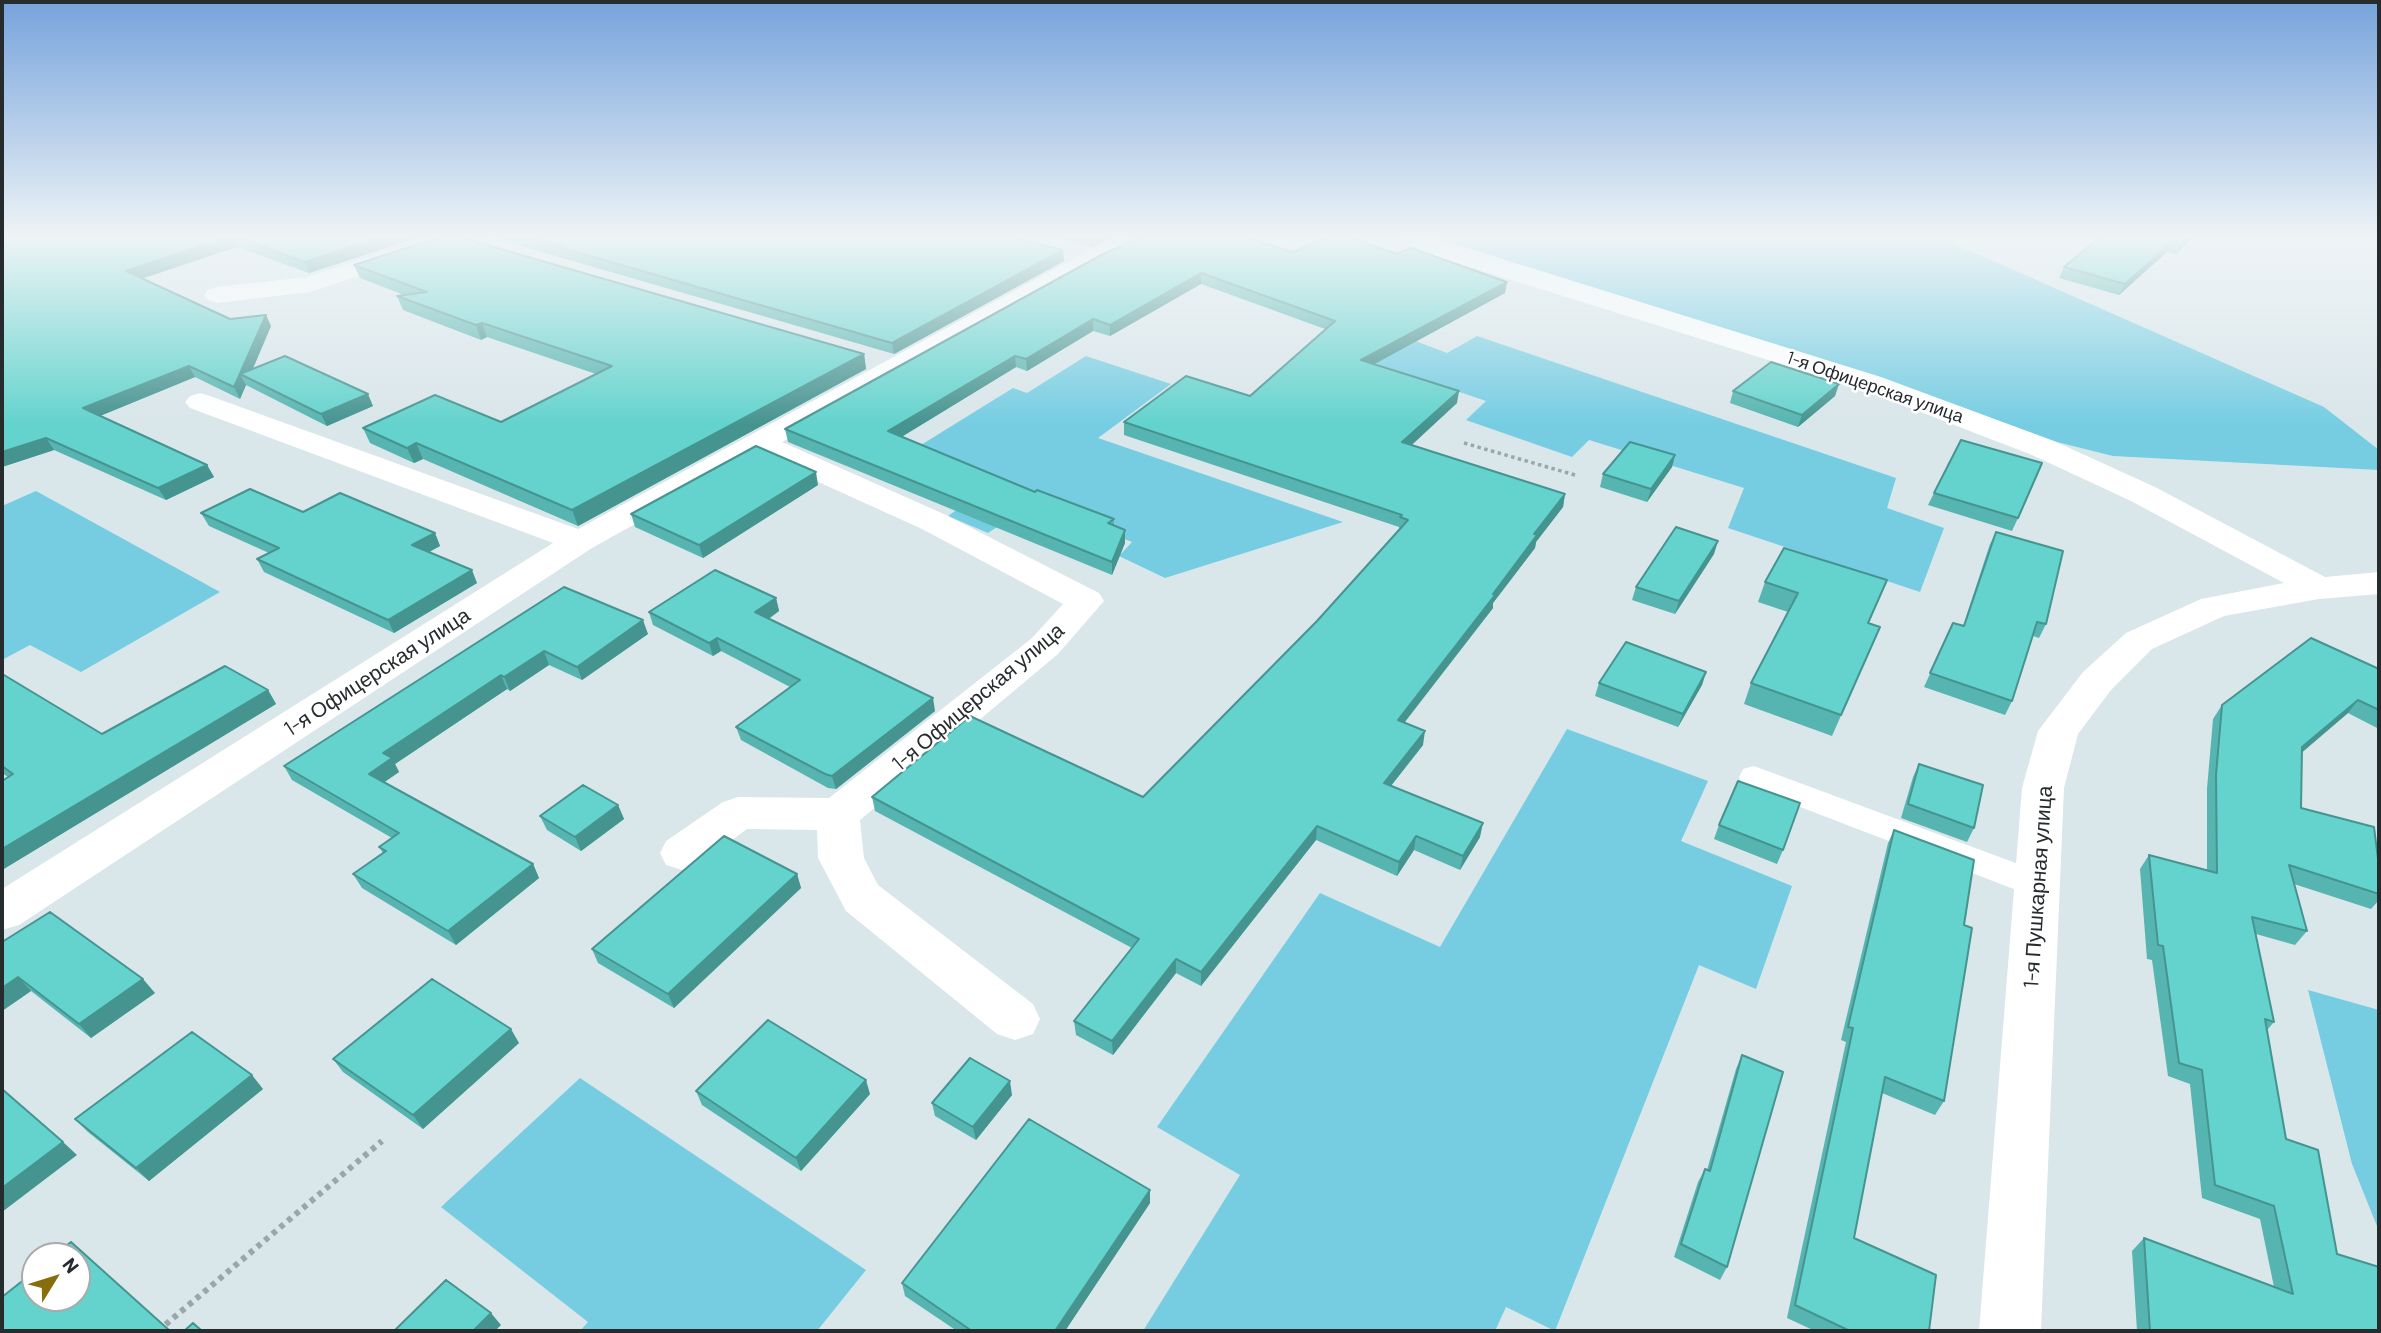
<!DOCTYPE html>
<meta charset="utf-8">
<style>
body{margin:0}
#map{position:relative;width:2381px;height:1333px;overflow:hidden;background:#d9e6ea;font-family:Barlow,sans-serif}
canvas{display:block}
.frame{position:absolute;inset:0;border:4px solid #262b2d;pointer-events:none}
.north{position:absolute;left:21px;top:1242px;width:70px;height:70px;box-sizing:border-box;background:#fff;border:2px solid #a8aaab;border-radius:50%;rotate:52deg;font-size:19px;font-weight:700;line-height:28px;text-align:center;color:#262b2d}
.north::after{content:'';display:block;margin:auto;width:24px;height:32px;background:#876d0b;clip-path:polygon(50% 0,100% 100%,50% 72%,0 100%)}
</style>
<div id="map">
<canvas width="2381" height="1333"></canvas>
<div class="frame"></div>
<div class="north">N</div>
</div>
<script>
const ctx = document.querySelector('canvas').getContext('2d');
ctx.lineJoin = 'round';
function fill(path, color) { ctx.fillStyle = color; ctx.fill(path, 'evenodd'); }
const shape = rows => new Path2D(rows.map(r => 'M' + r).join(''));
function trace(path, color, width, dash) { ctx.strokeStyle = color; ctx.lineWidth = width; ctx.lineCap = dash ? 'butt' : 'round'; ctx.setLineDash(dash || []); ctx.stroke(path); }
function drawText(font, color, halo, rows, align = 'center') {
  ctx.font = font + ' Barlow,sans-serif'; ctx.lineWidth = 5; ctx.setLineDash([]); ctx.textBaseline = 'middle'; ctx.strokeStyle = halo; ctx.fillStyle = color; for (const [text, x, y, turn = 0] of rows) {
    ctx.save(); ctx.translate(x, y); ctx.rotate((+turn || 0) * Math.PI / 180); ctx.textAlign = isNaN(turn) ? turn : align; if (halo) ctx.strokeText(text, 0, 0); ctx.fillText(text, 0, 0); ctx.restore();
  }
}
const green = shape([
 [1429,237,1939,237,2324,407,2379,450,2379,470,2113,456,1957,417],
 [1369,323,1447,353,1477,336,1896,478,1887,508,1944,528,1920,592,1728,528,1744,488,1589,440,1572,457,1466,420,1486,401,1325,346],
 [1086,356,1171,384,1098,438,1343,522,1165,578,1119,556,1132,542,1033,503,988,533,948,516,990,486,908,453,1013,388,1027,393],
 [36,491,220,592,81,672,30,645,2,660,2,506],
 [1567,729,1708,781,1681,841,1792,886,1756,989,1699,965,1555,1331,1506,1307,1495,1331,1143,1331,1240,1175,1157,1127,1320,893,1440,947],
 [2308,990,2379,1010,2379,1231,2352,1164],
 [580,1078,866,1270,817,1331,580,1331,588,1322,441,1207]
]);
const pathFar1 = shape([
 [1464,443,1575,475]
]);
const path = shape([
 [158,1331,382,1141]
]);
const service = shape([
 [1754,766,2048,875,2053,884,2048,893,2036,897,2024,893,1743,785,1739,777,1743,769,1754,766]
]);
const minor = shape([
 [1120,237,1152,237,1148,242,1102,263,782,442,946,515,1099,593,1104,601,1058,654,860,820,864,858,878,885,1033,1004,1040,1019,1033,1034,1015,1040,997,1034,846,911,818,858,817,830,747,829,698,865,682,870,666,865,660,853,666,841,723,802,738,797,829,798,1032,638,1063,604,922,529,759,455,592,548,19,925,2,930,2,889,553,543,190,408,185,402,190,396,200,393,210,396,578,529,1084,253,1120,237],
 [1399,237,1432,237,1881,377,2054,441,2155,487,2325,577,2379,572,2379,594,2319,599,2224,616,2152,649,2111,690,2078,734,2064,788,2041,1331,1979,1331,2022,788,2038,731,2083,672,2126,633,2201,599,2284,583,2131,501,2032,455,1861,389,1432,255,1403,242,1399,237],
 [404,246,413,248,416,253,413,258,310,292,217,303,208,300,204,295,208,290,217,287,307,277,404,246]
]);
const wall = shape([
 [2,237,419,237,309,273,237,247,142,278,230,319,271,326,252,370,373,406,327,426,246,385,240,399,195,377,100,416,207,465,214,477,166,500,54,450,2,467],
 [490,237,1013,237,1064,261,894,354],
 [1051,237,1113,237,1091,247],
 [1141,237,1293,252,1397,254,1507,282,1505,293,1374,364,1457,403,1411,445,1565,494,1563,507,1536,542,1535,548,1493,603,1493,608,1405,722,1423,745,1391,786,1480,837,1460,870,1414,850,1397,876,1316,840,1201,986,1176,973,1113,1055,1076,1035,1074,1021,1132,948,875,811,872,797,1143,797,1317,621,1399,530,1399,527,1124,435,1124,422,1250,396,1325,329,1201,284,1110,336,1093,331,1027,371,1016,367,901,437,1035,492,1114,519,1114,525,1125,543,1112,575,788,442,785,429],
 [2100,237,2193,237,2176,254,2167,252,2119,295,2059,278,2064,267],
 [354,265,864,354,866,369,578,526,423,459,414,463,370,443,363,428,501,422,596,374,487,337,481,340,403,310,397,296,404,295,360,278],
 [1733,391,1835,396,1798,427,1730,403],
 [1675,455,1672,467,1647,502,1600,487,1603,474],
 [818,485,703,558,635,527,631,514],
 [1934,493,2018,518,2012,531,1928,505],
 [303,512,435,533,440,546,429,552,477,583,394,633,264,572,257,559,269,553,209,526,201,513],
 [1996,532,2046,624,2039,638,2033,636,2012,701,2005,715,1924,687,1953,623,1963,626,1990,544],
 [1784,548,1868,623,1880,627,1832,736,1744,704,1751,683,1788,612,1758,602,1765,582],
 [1714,554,1675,614,1632,600,1636,587],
 [564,587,648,634,582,680,549,665,510,691,507,689,395,764,399,772,384,782,533,864,539,878,456,945,362,888,353,874,383,853,379,847,392,838,292,780,284,766],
 [776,598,779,611,769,619,935,711,836,789,828,788,741,740,736,727,790,687,721,651,713,656,653,625,649,612],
 [2379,669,2379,729,2348,713,2302,752,2301,808,2379,867,2379,900,2371,909,2294,884,2307,931,2295,945,2256,934,2274,1022,2267,1030,2286,1139,2337,1254,2379,1331,2137,1331,2132,1251,2144,1238,2274,1287,2260,1219,2202,1198,2190,1084,2168,1076,2152,960,2147,959,2140,869,2149,855,2207,871,2207,789,2213,719,2222,705],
 [1706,672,1702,685,1678,727,1595,696,1599,683],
 [2,676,102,734,268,690,276,704,2,870,2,781,8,777,2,773],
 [1919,764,1974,828,1967,842,1901,818,1913,777],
 [618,805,624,819,581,851,547,830,540,816],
 [1719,825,1783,850,1777,864,1714,839],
 [1894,830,1964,925,1944,1101,1935,1115,1882,1093,1854,1238,1929,1331,1815,1331,1787,1318,1846,1042,1841,1040,1888,843],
 [797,874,801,888,674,1008,598,963,592,949],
 [2,942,155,993,91,1038,31,991,2,1011],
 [519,1043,423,1129,343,1072,333,1059],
 [1742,1055,1727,1267,1720,1280,1674,1257,1698,1182,1705,1169,1707,1170,1736,1069],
 [263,1089,149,1181,88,1132,75,1119],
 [696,1091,870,1094,801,1171,702,1105],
 [1012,1095,976,1140,935,1116,932,1103],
 [1150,1203,1065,1331,957,1331,905,1296,902,1283]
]);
const shadedWall = shape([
 [228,237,233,237,237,247,132,282,126,271],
 [382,237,419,237,309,273,305,262],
 [1090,237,1113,237,1091,247],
 [2188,237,2193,237,2176,254,2181,244],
 [2172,242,2167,252,2119,295,2125,284],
 [1063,250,1064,261,894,354,892,343],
 [1201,273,1201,284,1110,336,1110,325],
 [1507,282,1505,293,1360,372,1361,360],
 [266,315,271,326,249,378,240,374,246,385,240,399,234,387],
 [1093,319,1093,331,1027,371,1026,359],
 [482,323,487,337,481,340,476,325],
 [864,354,866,369,578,526,572,510],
 [1015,356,1016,367,890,444,888,431],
 [189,366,195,377,90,420,83,408],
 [1839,384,1835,396,1798,427,1802,415],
 [1459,391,1457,403,1401,455,1402,442],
 [368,394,373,406,327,426,321,414],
 [46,438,54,450,2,467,2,452],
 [416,443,423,459,414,463,407,448],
 [1675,455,1672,467,1647,502,1651,489],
 [207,465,214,477,166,500,158,488],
 [816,472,818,485,703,558,699,545],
 [1565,494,1563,507,1536,542,1535,548,1493,603,1493,608,1396,733,1398,720,1493,594,1534,534],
 [1125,530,1125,543,1112,575,1112,562],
 [435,533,440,546,418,558,412,545],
 [1718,541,1714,554,1675,614,1679,601],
 [472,570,477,583,394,633,388,620],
 [776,598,779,611,759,625,755,612],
 [643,620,648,634,582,680,577,667],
 [717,638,721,651,713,656,709,643],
 [544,651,549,665,510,691,504,677],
 [1706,672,1702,685,1678,727,1683,714],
 [501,675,507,689,395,764,399,772,376,788,369,774,383,753],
 [268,690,276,704,2,870,2,849],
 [933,698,935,711,836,789,832,776],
 [2358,700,2348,713,2292,761,2302,747],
 [1425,731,1423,745,1382,797,1384,783],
 [618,805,624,819,581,851,575,837],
 [1483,823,1480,837,1460,870,1463,856],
 [1317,826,1316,840,1201,986,1201,972],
 [1416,836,1414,850,1397,876,1399,862],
 [533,864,539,878,456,945,448,931],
 [797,874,801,888,674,1008,668,994],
 [1176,959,1176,973,1113,1055,1112,1041],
 [18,977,31,991,2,1011,2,988],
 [143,979,155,993,91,1038,79,1024],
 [511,1029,519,1043,423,1129,413,1115],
 [252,1075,263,1089,149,1181,136,1168],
 [866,1080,870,1094,801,1171,796,1158],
 [1010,1081,1012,1095,976,1140,973,1127],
 [63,1142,77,1155,2,1212,2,1188],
 [1150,1190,1150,1203,1065,1331,1055,1331],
 [491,1313,501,1325,495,1331,473,1331]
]);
const building = shape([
 [2,237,228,237,126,271,230,319,266,315,234,387,189,366,83,408,207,465,158,488,46,438,2,452,2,237],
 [236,237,382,237,305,262,236,237],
 [440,237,459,237,864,354,572,510,416,443,407,448,363,428,435,395,501,422,612,366,482,323,476,325,397,296,427,292,354,265,440,237],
 [524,237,1013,237,1063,250,892,343,524,237],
 [1141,237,1243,237,1293,252,1326,237,1348,237,1397,254,1411,248,1507,282,1361,360,1459,391,1402,442,1565,494,1534,534,1537,535,1493,594,1495,595,1398,720,1425,731,1384,783,1483,823,1463,856,1416,836,1399,862,1317,826,1201,972,1176,959,1112,1041,1074,1021,1139,939,872,797,970,716,1143,797,1317,621,1408,520,1400,517,1402,515,1124,422,1186,376,1250,396,1335,321,1201,273,1110,325,1093,319,1026,359,1015,356,888,431,1035,492,1037,490,1114,519,1108,523,1125,530,1112,562,785,429,1103,254,1141,237],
 [2100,237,2188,237,2181,244,2172,242,2125,284,2064,267,2100,237],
 [285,356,368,394,321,414,240,374,285,356],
 [1771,362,1839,384,1802,415,1733,391,1771,362],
 [1961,440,2042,463,2018,518,1934,493,1961,440],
 [1630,442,1675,455,1651,489,1603,474,1630,442],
 [756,446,816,472,699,545,631,514,756,446],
 [250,489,303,512,340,493,435,533,412,545,472,570,388,620,257,559,279,548,201,513,250,489],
 [1676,527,1718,541,1679,601,1636,587,1676,527],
 [1996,532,2063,551,2046,624,2037,622,2012,701,1930,673,1953,623,1964,626,1996,532],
 [1784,548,1887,580,1868,623,1880,627,1841,715,1751,683,1798,593,1765,582,1784,548],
 [715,570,776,598,755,612,933,698,832,776,825,774,736,727,800,680,717,638,709,643,649,612,715,570],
 [564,587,643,620,577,667,544,651,504,677,501,675,383,753,392,758,369,774,533,864,448,931,353,874,386,851,379,847,399,833,284,766,564,587],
 [2311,638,2379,669,2379,710,2358,700,2302,747,2301,808,2374,827,2379,867,2379,894,2289,865,2307,931,2252,917,2274,1022,2265,1019,2286,1139,2318,1150,2337,1254,2379,1267,2379,1331,2150,1331,2144,1238,2293,1294,2274,1206,2215,1185,2202,1070,2179,1063,2163,946,2158,945,2149,855,2217,873,2216,775,2222,705,2311,638],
 [1626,642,1706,672,1683,714,1599,683,1626,642],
 [225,666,268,690,2,849,2,781,13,774,2,766,2,676,4,675,102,734,225,666],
 [1919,764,1983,785,1974,828,1908,804,1919,764],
 [1738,781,1800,803,1783,850,1719,825,1738,781],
 [583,785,618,805,575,837,540,816,583,785],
 [1894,830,1974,860,1964,925,1972,928,1944,1101,1885,1077,1854,1238,1936,1275,1929,1331,1850,1331,1795,1305,1853,1028,1848,1027,1894,830],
 [724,836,797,874,668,994,592,949,724,836],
 [50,912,143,979,79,1024,18,977,2,988,2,942,50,912],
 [432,979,511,1029,413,1115,333,1059,432,979],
 [768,1020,866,1080,796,1158,696,1091,768,1020],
 [192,1032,252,1075,136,1168,75,1119,192,1032],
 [1742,1055,1783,1072,1727,1267,1681,1244,1705,1169,1710,1171,1742,1055],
 [970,1058,1010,1081,973,1127,932,1103,970,1058],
 [2,1089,63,1142,2,1188,2,1089],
 [1029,1119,1150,1190,1055,1331,972,1331,902,1283,1029,1119],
 [71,1242,170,1331,2,1331,2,1297,35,1271,35,1298,77,1298,77,1256,53,1256,71,1242],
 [446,1280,491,1313,473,1331,394,1331,446,1280],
 [193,1323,202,1331,184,1331,193,1323]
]);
const farStreetnames = [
 ["1-я Офицерская улица",1875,387,19]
];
const streetNames = [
 ["1-я Офицерская улица",377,672,-33],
 ["1-я Офицерская улица",978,697,-40],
 ["1-я Пушкарная улица",2038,887,-86]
];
fill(green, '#76cde2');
trace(pathFar1, '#9ba6a9', 3.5, [3.5, 3.5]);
trace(path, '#9ba6a9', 6, [5, 5]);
fill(service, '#fff');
fill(minor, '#fff');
fill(wall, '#56b5b0');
fill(shadedWall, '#469490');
fill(building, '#64d3cd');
trace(building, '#469490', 2);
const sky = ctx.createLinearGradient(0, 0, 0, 424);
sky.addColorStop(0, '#76a3dc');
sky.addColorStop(0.56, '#eef4f6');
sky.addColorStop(1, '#eef4f600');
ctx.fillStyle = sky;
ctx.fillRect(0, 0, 2381, 424);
drawText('18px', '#262b2d', '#fff', farStreetnames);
drawText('21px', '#262b2d', '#fff', streetNames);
</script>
